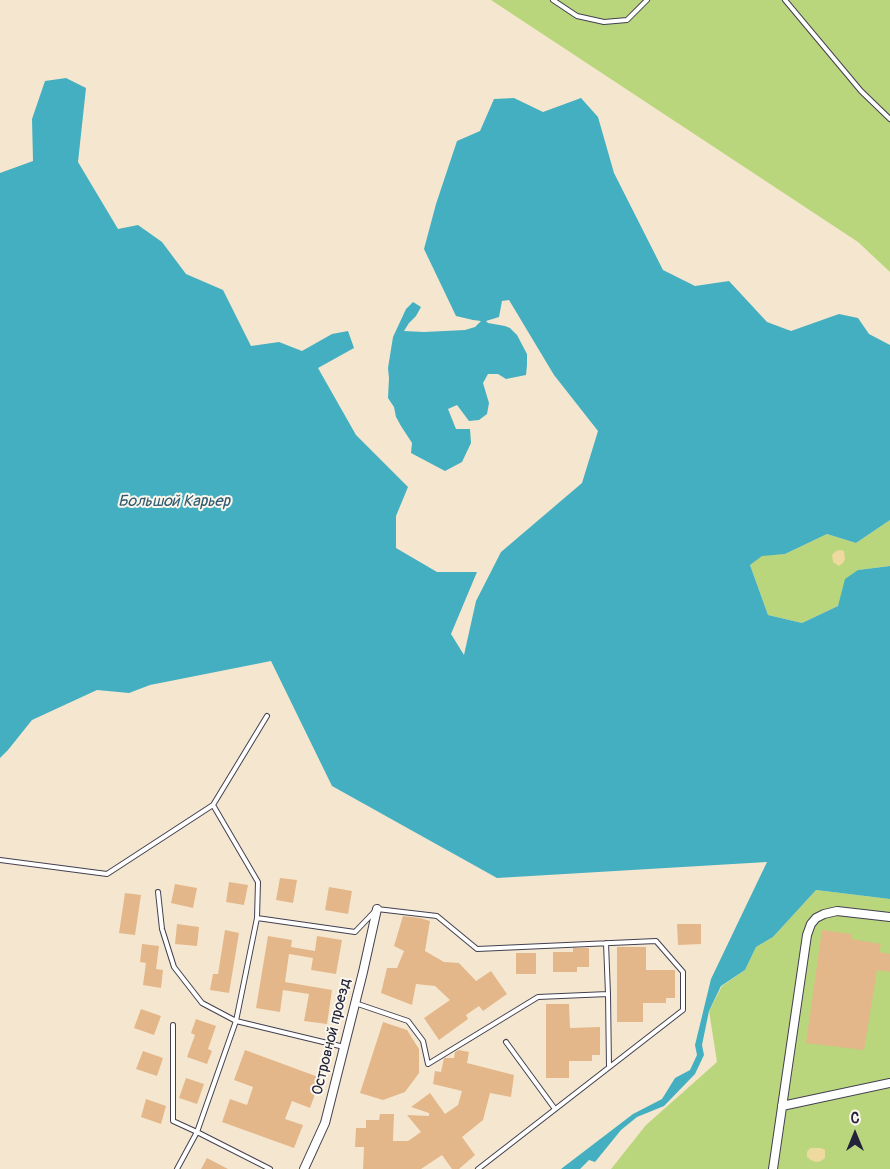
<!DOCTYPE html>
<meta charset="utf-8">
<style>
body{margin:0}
#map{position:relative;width:890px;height:1169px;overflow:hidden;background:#f5e7cf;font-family:Pangolin,sans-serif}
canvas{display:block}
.north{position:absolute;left:830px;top:1109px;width:50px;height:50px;-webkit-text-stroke:4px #fbf7ec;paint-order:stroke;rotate:0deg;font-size:14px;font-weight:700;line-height:20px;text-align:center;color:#22223b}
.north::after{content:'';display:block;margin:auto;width:18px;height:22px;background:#22223b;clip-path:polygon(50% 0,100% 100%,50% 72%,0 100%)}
</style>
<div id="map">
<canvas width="890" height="1169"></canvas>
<div class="north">С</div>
</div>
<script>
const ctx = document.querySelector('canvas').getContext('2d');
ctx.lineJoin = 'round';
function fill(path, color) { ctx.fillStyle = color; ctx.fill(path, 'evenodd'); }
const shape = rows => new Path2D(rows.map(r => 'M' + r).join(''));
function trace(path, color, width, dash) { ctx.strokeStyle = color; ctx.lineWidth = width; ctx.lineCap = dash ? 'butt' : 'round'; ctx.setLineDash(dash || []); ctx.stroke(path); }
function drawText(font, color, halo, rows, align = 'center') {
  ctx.font = font + ' Pangolin,sans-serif'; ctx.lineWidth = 4; ctx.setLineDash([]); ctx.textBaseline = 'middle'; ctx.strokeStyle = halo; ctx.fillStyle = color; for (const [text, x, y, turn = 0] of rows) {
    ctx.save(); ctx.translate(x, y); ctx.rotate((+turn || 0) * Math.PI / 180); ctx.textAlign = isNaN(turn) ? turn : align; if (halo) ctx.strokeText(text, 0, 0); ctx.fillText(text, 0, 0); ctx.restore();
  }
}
const green = shape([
 [491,0,890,0,890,272,858,242],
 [890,520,890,566,858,570,838,606,802,623,768,615,750,565,762,555,785,554,827,534,856,543],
 [816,890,890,899,890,1169,611,1169,646,1125,717,1062,709,1011,722,986,745,970,756,947,773,937]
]);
const sand = shape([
 [841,550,844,551,845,559,843,563,839,566,833,562,832,555,836,551],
 [810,1148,821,1148,825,1150,825,1158,821,1161,816,1162,811,1160,807,1157,807,1152]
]);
const water = shape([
 [66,78,86,88,78,162,118,229,138,225,162,242,186,274,223,290,251,346,279,342,302,351,332,334,348,331,354,348,318,368,356,435,408,487,396,516,396,548,437,572,477,572,451,634,464,655,476,601,501,552,582,483,598,431,554,375,509,300,502,301,499,317,486,321,488,323,505,326,510,328,517,335,527,354,527,365,526,375,506,379,498,374,488,374,483,383,489,403,487,414,479,420,469,421,457,405,448,409,456,429,470,429,471,443,462,462,445,471,411,453,412,443,401,426,396,417,394,407,388,398,389,378,388,368,393,337,406,309,413,302,421,307,416,316,409,323,404,331,424,332,465,330,475,327,481,321,473,320,456,316,424,249,436,204,457,141,480,131,494,99,514,98,543,112,581,98,598,117,614,173,663,270,695,286,729,281,767,322,791,331,839,314,858,318,869,334,890,345,890,520,856,543,827,534,785,554,762,556,750,565,768,615,802,623,838,606,845,579,858,570,890,566,890,899,816,890,773,937,756,947,745,970,721,986,709,1011,702,1045,704,1055,695,1074,664,1106,637,1117,621,1130,595,1162,589,1160,580,1169,561,1169,633,1114,662,1099,675,1078,690,1070,697,1055,695,1045,711,979,767,862,497,878,332,786,271,661,150,685,129,693,97,690,32,720,8,750,0,758,0,173,33,161,32,119,45,81]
]);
const building = shape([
 [280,878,297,880,293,903,276,900],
 [229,882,248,885,244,905,226,902],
 [175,884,197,888,193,908,171,903],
 [329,887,352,891,348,914,325,910],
 [125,893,141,895,135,935,119,933],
 [403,916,420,918,430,921,425,951,444,962,459,963,476,981,491,971,507,994,483,1011,479,1006,466,1015,468,1019,439,1040,424,1018,450,1000,435,986,416,984,412,1005,381,993,387,968,397,968,404,951,394,946],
 [177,924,199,927,197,946,175,944],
 [677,924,701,924,701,944,678,945],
 [225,930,239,933,229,993,210,990,213,974,218,974],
 [822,930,851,934,851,939,881,944,879,952,890,954,890,972,877,970,864,1050,806,1043],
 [268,936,292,940,291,947,315,951,317,936,342,940,336,974,311,970,313,958,289,954,285,982,332,990,327,1024,304,1021,309,994,283,990,280,1012,256,1008],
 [142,944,159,946,156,969,163,970,161,988,143,985,146,963,140,962],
 [617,947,646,947,646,970,675,970,675,998,666,998,666,1003,643,1003,643,1022,617,1022],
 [573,948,589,948,589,967,577,967,577,972,553,972,553,952,573,952],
 [516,953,536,953,536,974,516,974],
 [546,1004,569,1004,570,1028,600,1027,600,1055,592,1055,592,1061,569,1061,569,1078,546,1078],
 [141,1009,161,1016,154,1035,134,1028],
 [196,1019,216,1026,208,1049,212,1051,207,1064,187,1057,195,1035,191,1033],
 [383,1022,407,1030,419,1049,419,1073,405,1092,383,1100,360,1093],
 [245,1050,321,1078,310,1108,292,1101,285,1119,303,1125,294,1148,222,1122,230,1099,247,1105,253,1087,234,1080],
 [459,1050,469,1052,467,1063,514,1075,511,1097,490,1093,483,1120,462,1137,475,1155,459,1169,452,1169,442,1155,421,1169,363,1169,364,1147,355,1147,356,1128,366,1128,366,1120,379,1120,380,1114,394,1114,393,1141,408,1141,421,1132,407,1115,429,1116,429,1113,411,1107,430,1093,445,1114,458,1105,462,1091,433,1084,435,1071,441,1072,444,1058,454,1058,455,1052],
 [143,1051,163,1058,157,1076,136,1069],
 [186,1078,204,1084,197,1104,179,1098],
 [146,1099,166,1106,161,1124,141,1117],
 [207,1158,228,1169,201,1169]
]);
const lane = shape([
 [553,0,577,16,604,22,627,20,647,0],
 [785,0,861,91,890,119],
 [213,805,258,882,257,918],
 [0,860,107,874,213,805,267,716],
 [158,892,162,929,174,967,202,1003,236,1021,344,1047],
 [606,943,608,994],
 [355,1003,408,1021,423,1041,428,1064,538,997,608,994,609,1067],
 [173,1025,173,1121,197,1132,270,1169],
 [506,1042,555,1109],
 [177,1169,197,1132,236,1021,257,918,355,932,377,909,437,916,477,949,656,941,683,972,683,1010,478,1169]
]);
const street = shape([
 [782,1106,890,1083],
 [304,1169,325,1123,363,972,377,909],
 [773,1169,807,935,811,924,816,918,824,914,837,911,890,917]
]);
const streetNames = [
 ["Островной проезд",332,1037,-76]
];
const waterNames = [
 ["Большой Карьер",174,502]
];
fill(green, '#bad67d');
fill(sand, '#eeda9e');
fill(water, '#43afc1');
fill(building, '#e3b789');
trace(lane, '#424051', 6);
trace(street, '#424051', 10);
trace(lane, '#fff', 4);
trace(street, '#fff', 8);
drawText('15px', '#22223b', '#fbf7ec', streetNames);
drawText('italic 16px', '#2f5a71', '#fbf7ec', waterNames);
</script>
